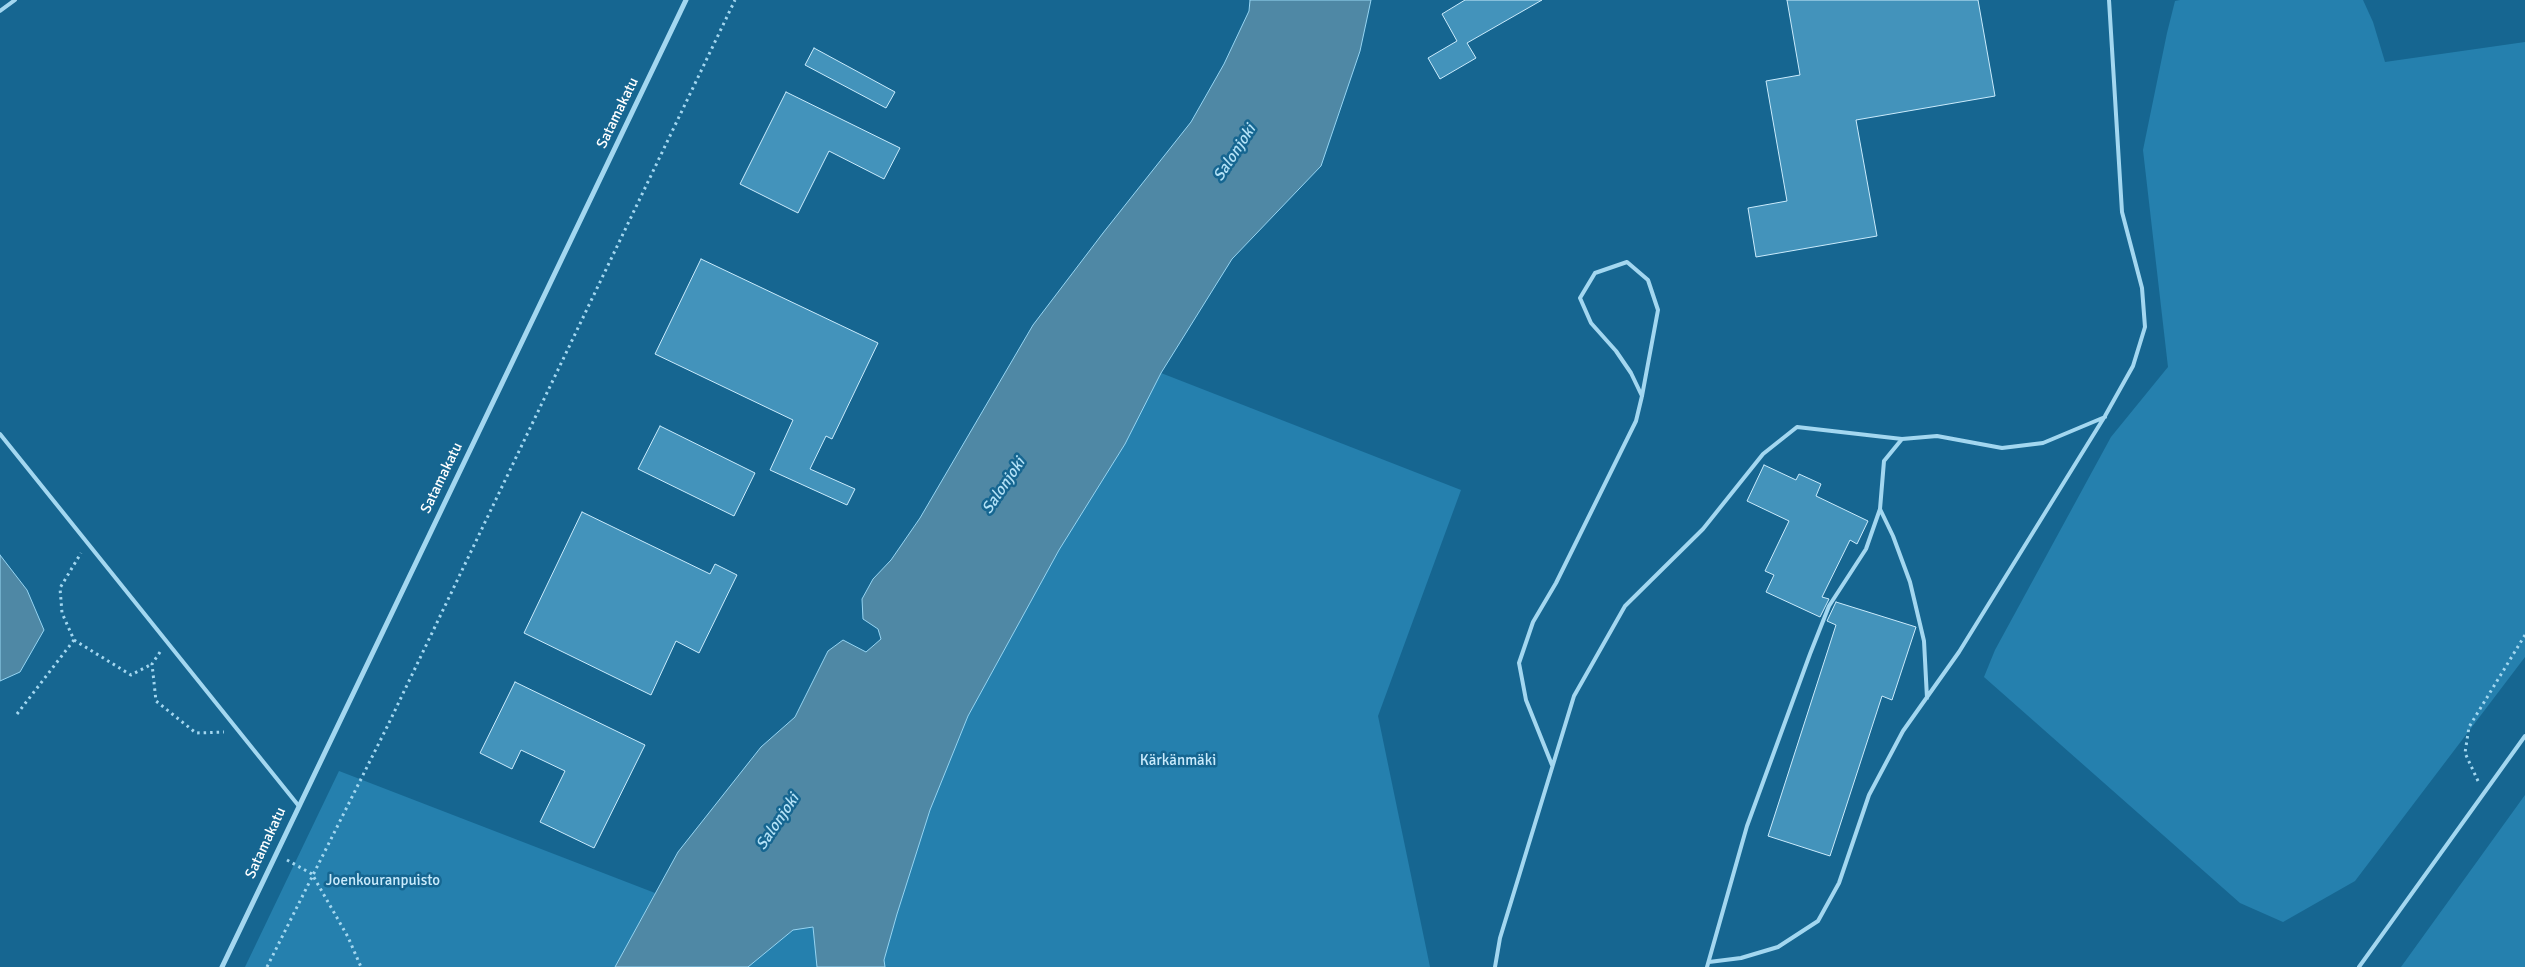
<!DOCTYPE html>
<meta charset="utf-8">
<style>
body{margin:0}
canvas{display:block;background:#166691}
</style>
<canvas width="2525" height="967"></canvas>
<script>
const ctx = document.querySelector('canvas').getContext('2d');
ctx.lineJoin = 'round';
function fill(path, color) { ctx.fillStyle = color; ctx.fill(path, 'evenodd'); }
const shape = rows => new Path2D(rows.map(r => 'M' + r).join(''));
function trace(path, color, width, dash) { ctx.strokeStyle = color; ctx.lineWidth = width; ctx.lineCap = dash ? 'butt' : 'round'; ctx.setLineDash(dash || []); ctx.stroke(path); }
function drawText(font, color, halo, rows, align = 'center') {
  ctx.font = font + ' Signika,sans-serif'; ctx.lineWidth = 5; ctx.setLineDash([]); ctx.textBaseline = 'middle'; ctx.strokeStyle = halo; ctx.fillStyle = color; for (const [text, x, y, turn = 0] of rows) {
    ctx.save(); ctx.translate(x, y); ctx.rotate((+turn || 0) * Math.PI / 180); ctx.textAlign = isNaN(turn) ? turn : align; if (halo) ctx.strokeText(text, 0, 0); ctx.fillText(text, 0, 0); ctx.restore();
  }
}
const green = shape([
 [2180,0,2363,0,2373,22,2385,62,2525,42,2525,657,2355,881,2283,922,2240,903,1984,677,1995,650,2111,437,2168,367,2143,150,2167,33,2175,1],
 [1161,373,1461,490,1378,716,1430,967,885,967,884,960,897,914,930,810,968,716,1059,550,1125,444],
 [339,771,655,893,615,967,245,967],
 [2525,795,2525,967,2401,967],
 [813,927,817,967,748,967,793,930]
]);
const water = shape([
 [1250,0,1371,0,1360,51,1321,166,1232,259,1161,373,1125,444,1059,550,968,716,930,810,897,914,884,960,885,967,817,967,813,927,793,930,748,967,615,967,678,852,761,747,795,717,828,651,843,640,866,652,881,639,878,629,863,619,862,599,873,579,891,560,920,518,1033,325,1103,233,1191,122,1224,64,1249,11,1250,0],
 [0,555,27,590,44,630,20,672,0,681,0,555]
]);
const building = shape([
 [1465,0,1542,0,1467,43,1476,58,1440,79,1428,58,1457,41,1442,14,1465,0],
 [1787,0,1978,0,1995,96,1856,120,1877,236,1756,257,1748,208,1787,201,1766,81,1800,75,1787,0],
 [814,48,895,92,886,108,805,65,814,48],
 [786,92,900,148,884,179,829,151,798,213,740,184,786,92],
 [701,259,878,343,832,439,826,436,810,469,855,489,847,505,770,470,793,420,655,354,701,259],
 [660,426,755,473,734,516,638,469,660,426],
 [1764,465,1796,480,1799,474,1821,484,1816,496,1868,521,1857,544,1850,540,1822,597,1829,599,1820,617,1766,592,1774,575,1765,571,1789,521,1747,501,1764,465],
 [582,512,710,574,715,564,737,575,699,653,676,641,651,695,524,633,582,512],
 [1836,602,1916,627,1892,700,1882,696,1830,856,1768,836,1836,625,1827,621,1836,602],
 [515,682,645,745,594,848,540,822,565,771,521,750,512,769,480,753,515,682]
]);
const path = shape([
 [74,640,131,675,152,664],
 [160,652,152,664,156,701,196,733,224,732],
 [17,714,74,640,62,613,60,588,81,553],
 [2478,781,2465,753,2469,727,2525,635],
 [287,860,312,874,348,937,361,967],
 [267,967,387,727,735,0]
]);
const lane = shape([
 [0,11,15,0],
 [0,434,298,805],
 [1880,509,1893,536,1910,582,1924,641,1927,698],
 [1552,765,1526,700,1519,663,1533,622,1556,583,1636,421,1642,396,1658,310,1648,280,1627,262,1595,273,1580,298,1591,323,1616,351,1631,373,1642,396],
 [1709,962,1741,958,1778,947,1818,921,1839,883,1869,795,1903,731,1959,652,2105,416,2133,366,2145,327,2142,288,2122,212,2109,0],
 [1495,967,1500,938,1574,696,1625,606,1703,529,1763,454,1797,427,1902,439,1937,436,2002,448,2043,443,2105,417],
 [1707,967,1747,826,1810,654,1829,606,1866,549,1880,509,1884,461,1902,439],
 [2359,967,2525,736]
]);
const street = shape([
 [222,967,686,0]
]);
const streetNames = [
 ["Satamakatu",618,113,-64],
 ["Satamakatu",442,478,-64],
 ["Satamakatu",266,843,-65]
];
const parkNames = [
 ["Kärkänmäki",1178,761],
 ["Joenkouranpuisto",383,881]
];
const waterNames = [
 ["Salonjoki",1235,153,-57],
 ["Salonjoki",1004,486,-56],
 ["Salonjoki",778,822,-56]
];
fill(green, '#2580ae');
fill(water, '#4f88a5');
trace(water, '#96d5f3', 1);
fill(building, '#4393bb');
trace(building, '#caebfc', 1);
trace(path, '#a3d7f0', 3, [2.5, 4]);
trace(lane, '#a3d7f0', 4);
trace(street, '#a3d7f0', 5);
drawText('15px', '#fff', '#166691', streetNames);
drawText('15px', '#caebfc', '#166691', parkNames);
drawText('italic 16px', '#b3e2f7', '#166691', waterNames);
</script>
